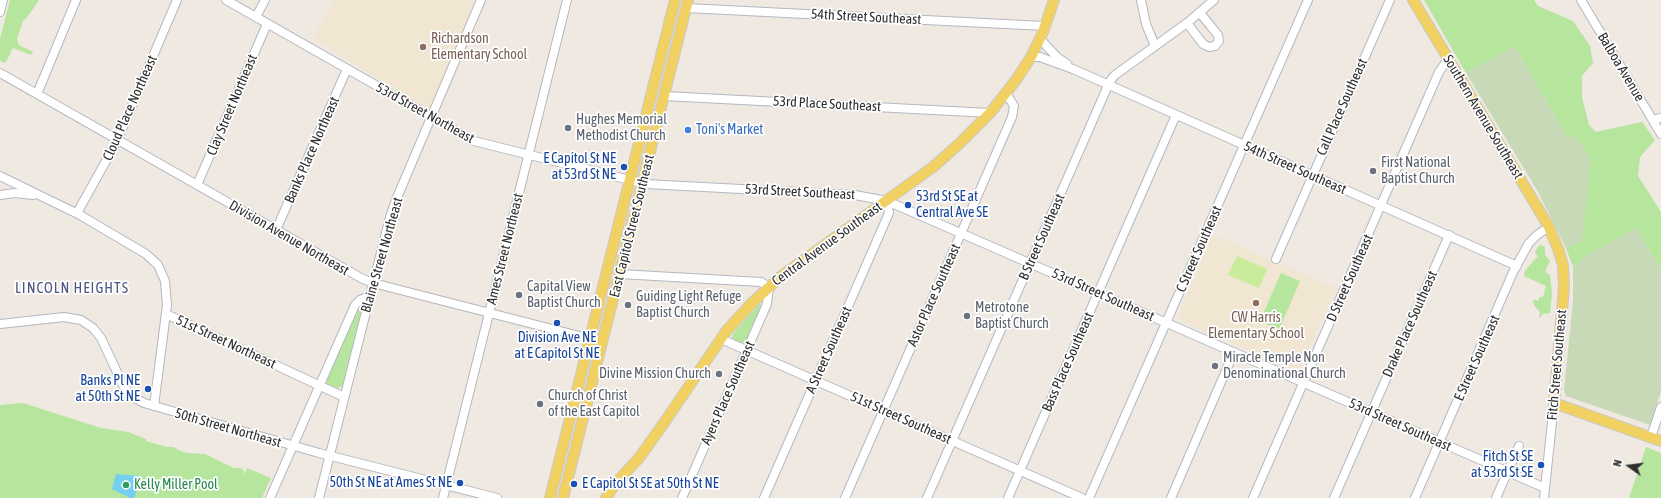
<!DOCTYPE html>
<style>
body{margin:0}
#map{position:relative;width:1661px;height:498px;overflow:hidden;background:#efe9e1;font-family:"Asap Condensed",sans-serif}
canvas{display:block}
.north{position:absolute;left:1609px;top:446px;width:40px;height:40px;-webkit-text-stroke:3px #fff;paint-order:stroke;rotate:284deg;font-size:11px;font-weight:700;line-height:16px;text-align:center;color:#2e2e2e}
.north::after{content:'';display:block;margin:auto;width:14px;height:18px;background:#2e2e2e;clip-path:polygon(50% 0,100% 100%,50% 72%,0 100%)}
</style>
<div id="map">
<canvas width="1661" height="498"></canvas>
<div class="north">N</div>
</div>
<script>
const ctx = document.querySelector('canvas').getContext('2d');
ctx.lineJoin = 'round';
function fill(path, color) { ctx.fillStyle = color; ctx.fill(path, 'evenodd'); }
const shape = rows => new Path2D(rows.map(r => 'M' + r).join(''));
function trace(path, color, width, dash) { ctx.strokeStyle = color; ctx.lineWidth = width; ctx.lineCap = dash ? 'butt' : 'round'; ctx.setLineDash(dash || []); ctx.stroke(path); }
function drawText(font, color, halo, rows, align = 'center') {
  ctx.font = font + ' "Asap Condensed",sans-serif'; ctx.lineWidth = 3.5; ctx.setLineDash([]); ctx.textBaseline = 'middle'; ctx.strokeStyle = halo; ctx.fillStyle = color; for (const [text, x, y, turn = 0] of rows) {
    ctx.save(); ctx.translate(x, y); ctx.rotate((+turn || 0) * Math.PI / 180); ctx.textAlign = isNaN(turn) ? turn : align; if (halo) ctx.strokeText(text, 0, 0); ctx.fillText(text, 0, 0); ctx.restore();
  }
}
const education = shape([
 [334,0,477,0,430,111,313,38],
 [1213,235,1336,288,1299,372,1177,319]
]);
const green = shape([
 [10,0,39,0,29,15,23,21,17,39,19,45,33,52,32,54,29,54,13,48,6,62,3,63,0,60,0,39],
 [1424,0,1534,0,1538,6,1573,21,1590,46,1593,63,1582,76,1582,97,1589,125,1596,132,1642,122,1655,140,1640,157,1638,176,1661,212,1661,270,1636,228,1587,256,1573,267,1566,248,1582,241,1567,137,1515,47,1466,73],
 [1540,245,1545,247,1545,255,1550,261,1545,272,1550,275,1552,293,1550,313,1542,314,1541,317,1539,317,1540,312,1534,305,1533,301,1535,299,1538,301,1540,297,1543,297,1546,286,1524,276,1525,271,1534,260,1538,257,1535,252,1538,247],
 [1281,273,1300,281,1279,330,1260,321],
 [759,304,762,305,746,341,742,343,733,340,732,336,733,333],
 [359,305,363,305,343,386,337,388,327,384,326,379],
 [23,403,101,428,128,432,146,439,146,441,167,447,174,447,178,450,187,453,205,454,234,468,241,468,244,471,244,475,247,468,271,478,262,498,0,498,0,405],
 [1646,447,1661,453,1661,498,1629,498]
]);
const cemetery = shape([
 [1515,47,1567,137,1577,138,1591,159,1582,241,1566,248,1537,190,1466,73],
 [1636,228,1661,270,1661,391,1650,425,1566,396,1564,390,1573,301,1573,267,1587,256]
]);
const pitch = shape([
 [1237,256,1267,269,1259,288,1228,275]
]);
const water = shape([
 [116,474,140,476,140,481,134,498,130,498,112,489]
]);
const minor = shape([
 [226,0,474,141,646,184,855,195,887,201,1545,488],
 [1141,0,1146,24,1155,46],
 [1581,0,1661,134],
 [686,8,1045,26],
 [0,12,3,0],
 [256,17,265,0],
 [1187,23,1203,44,1209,47,1215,46,1219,41,1218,35,1200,13],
 [1040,39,1057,57,1067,64],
 [1031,57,1040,57,1073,69,1517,266],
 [0,73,361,278,373,283,603,342],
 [37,94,76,0],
 [664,96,990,113],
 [1653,120,1661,118],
 [0,176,80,215,146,254,158,265,165,281,167,305,154,406],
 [197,185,267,24],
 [0,195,15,193,33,195],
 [77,213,116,143,177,0],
 [276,230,347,69],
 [1276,259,1390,0],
 [620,274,761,282,769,287,767,304,682,498],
 [166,314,344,397],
 [0,324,64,317,81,320,93,328,101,338,124,387,133,397,144,403,319,453,497,498],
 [721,339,1082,498],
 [1651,437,1661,407],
 [270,498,355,305,360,300,370,296],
 [319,498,390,217,396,200,481,0],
 [443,498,567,0],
 [764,498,889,213,887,201],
 [845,498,1012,117,1014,106,1006,93],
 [927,498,1110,81,1115,75,1187,23,1214,0],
 [1008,498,1176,115],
 [1089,498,1308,0],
 [1171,498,1234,352],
 [1253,498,1439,72,1448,59],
 [1334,498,1449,235],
 [1415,498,1514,270,1529,243,1537,235,1549,227],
 [1496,498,1519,446],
 [1544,498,1554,403]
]);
const major = shape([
 [1413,0,1549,227,1558,249,1563,265,1564,287,1554,403,1661,441],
 [550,498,675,0],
 [563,498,688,0],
 [606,498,615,484,639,458,664,423,727,330,751,304,780,277,933,167,959,144,990,113,1016,80,1031,57,1043,32,1054,0]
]);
const markers = [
 [423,47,4,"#8d6e63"],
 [568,128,4,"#6b7280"],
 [688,130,4,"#3f7fe0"],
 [624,167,4,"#1a4fb4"],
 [1373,171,4,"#6b7280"],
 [908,205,4,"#1a4fb4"],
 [519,295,4,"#6b7280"],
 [1256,303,4,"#8d6e63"],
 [628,305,4,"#6b7280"],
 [967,316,4,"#6b7280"],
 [557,323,4,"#1a4fb4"],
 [1215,366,4,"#6b7280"],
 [719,374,4,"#6b7280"],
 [148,389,4,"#1a4fb4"],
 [540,404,4,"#6b7280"],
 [1541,465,4,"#1a4fb4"],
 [460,483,4,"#1a4fb4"],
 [574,484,4,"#1a4fb4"],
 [126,485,4,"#2e9e5b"]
];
const streetNames = [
 ["54th Street Southeast",866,17,3],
 ["Balboa Avenue",1621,67,59],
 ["53rd Place Southeast",827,104,3],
 ["Clay Street Northeast",232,105,-67],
 ["Call Place Southeast",1342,107,-66],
 ["Cloud Place Northeast",130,108,-66],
 ["53rd Street Northeast",425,113,29],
 ["Southern Avenue Southeast",1483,117,59],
 ["Banks Place Northeast",312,150,-66],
 ["54th Street Southeast",1295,168,24],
 ["53rd Street Southeast",800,192,3],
 ["East Capitol Street Southeast",632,226,-76],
 ["B Street Southeast",1042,237,-66],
 ["Division Avenue Northeast",289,238,30],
 ["Central Avenue Southeast",827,244,-36],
 ["Ames Street Northeast",505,249,-76],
 ["C Street Southeast",1199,249,-66],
 ["Blaine Street Northeast",382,255,-74],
 ["D Street Southeast",1350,278,-66],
 ["Astor Place Southeast",934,295,-66],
 ["53rd Street Southeast",1103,295,24],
 ["Drake Place Southeast",1410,324,-66],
 ["51st Street Northeast",226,342,25],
 ["A Street Southeast",829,350,-66],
 ["E Street Southeast",1477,358,-66],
 ["Bass Place Southeast",1068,362,-66],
 ["Fitch Street Southeast",1557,365,-85],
 ["Ayers Place Southeast",728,393,-66],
 ["51st Street Southeast",901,418,24],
 ["53rd Street Southeast",1400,425,24],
 ["50th Street Northeast",228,428,16]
];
const educationNames = [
 ["Richardson",431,39],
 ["Elementary School",431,55],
 ["CW Harris",1256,318,"center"],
 ["Elementary School",1256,334,"center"]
];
const worshipNames = [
 ["Hughes Memorial",576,120],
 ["Methodist Church",576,136],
 ["First National",1381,163],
 ["Baptist Church",1381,179],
 ["Capital View",527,287],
 ["Baptist Church",527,303],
 ["Guiding Light Refuge",636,297],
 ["Baptist Church",636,313],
 ["Metrotone",975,308],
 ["Baptist Church",975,324],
 ["Miracle Temple Non",1223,358],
 ["Denominational Church",1223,374],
 ["Divine Mission Church",711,374,"right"],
 ["Church of Christ",548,396],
 ["of the East Capitol",548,412]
];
const shopNames = [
 ["Toni's Market",696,130]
];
const transitNames = [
 ["E Capitol St NE",616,159],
 ["at 53rd St NE",616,175],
 ["53rd St SE at",916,197,"left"],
 ["Central Ave SE",916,213,"left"],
 ["Division Ave NE",557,338,"center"],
 ["at E Capitol St NE",557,354,"center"],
 ["Banks Pl NE",140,381],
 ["at 50th St NE",140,397],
 ["Fitch St SE",1533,457],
 ["at 53rd St SE",1533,473],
 ["50th St NE at Ames St NE",452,483],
 ["E Capitol St SE at 50th St NE",582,484,"left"]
];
const leisureNames = [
 ["Kelly Miller Pool",134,485]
];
const neighbourhoodNames = [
 ["LINCOLN HEIGHTS",72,288]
];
fill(education, '#f0e6d1');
fill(green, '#b6e59e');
fill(cemetery, '#c8d9b8');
fill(pitch, '#c9ec9a');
fill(water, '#75cff0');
trace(minor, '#b4b7c1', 10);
trace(major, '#c9c9c9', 12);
trace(minor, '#fff', 8);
trace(major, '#f2d163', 10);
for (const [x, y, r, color] of markers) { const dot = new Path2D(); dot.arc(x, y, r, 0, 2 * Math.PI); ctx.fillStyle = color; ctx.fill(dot); trace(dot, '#fff', 1.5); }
drawText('14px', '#2e2e2e', '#fff', streetNames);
drawText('14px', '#785e54', '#fff', educationNames, 'left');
drawText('14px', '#5b616d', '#fff', worshipNames, 'left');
drawText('14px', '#366cbe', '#fff', shopNames, 'left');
drawText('14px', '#164399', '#fff', transitNames, 'right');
drawText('14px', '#27864d', '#fff', leisureNames, 'left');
ctx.letterSpacing = '1px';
drawText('15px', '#4d5680', '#fff', neighbourhoodNames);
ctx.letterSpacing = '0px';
</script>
